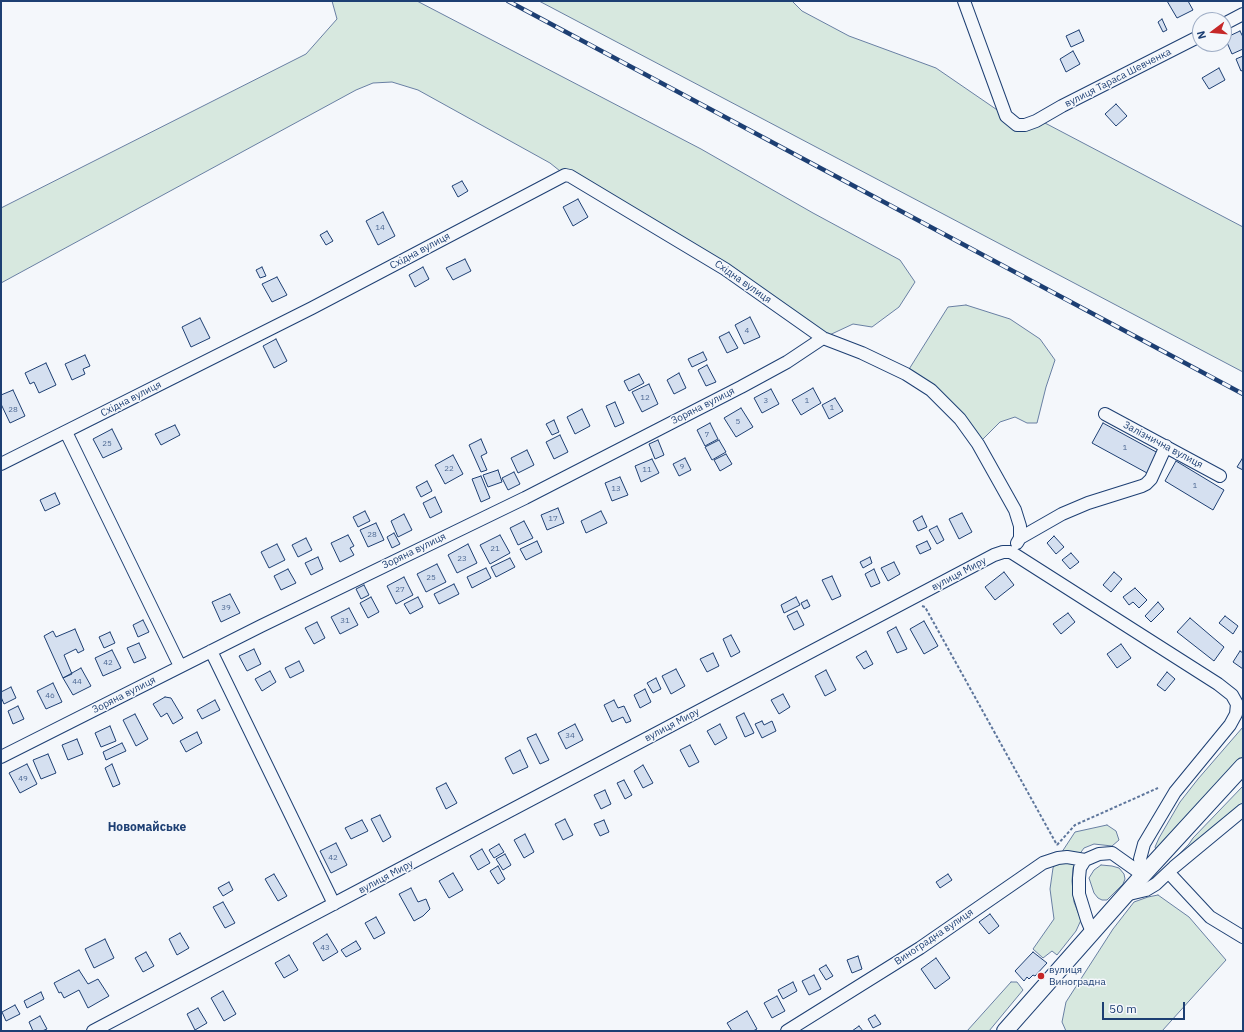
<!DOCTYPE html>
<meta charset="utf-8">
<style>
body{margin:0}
#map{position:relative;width:1244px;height:1032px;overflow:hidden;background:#f4f7fb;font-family:"IBM Plex Sans",sans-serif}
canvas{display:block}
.frame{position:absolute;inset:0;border:2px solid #1d3f73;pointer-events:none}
.north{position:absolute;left:1192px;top:12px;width:40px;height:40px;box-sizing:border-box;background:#f4f7fb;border:1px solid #9eadc5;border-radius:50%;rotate:254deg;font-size:11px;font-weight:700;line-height:16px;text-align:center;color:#1d3f73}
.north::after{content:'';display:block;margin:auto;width:14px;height:18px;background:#c62828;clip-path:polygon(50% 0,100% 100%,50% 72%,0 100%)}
.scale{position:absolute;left:1102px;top:1002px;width:83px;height:18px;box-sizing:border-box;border:2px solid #1d3f73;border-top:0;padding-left:5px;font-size:12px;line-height:14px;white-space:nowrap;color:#1d3f73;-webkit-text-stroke:3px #f4f7fb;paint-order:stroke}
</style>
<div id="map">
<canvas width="1244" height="1032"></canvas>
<div class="frame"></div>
<div class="north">N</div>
<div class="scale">50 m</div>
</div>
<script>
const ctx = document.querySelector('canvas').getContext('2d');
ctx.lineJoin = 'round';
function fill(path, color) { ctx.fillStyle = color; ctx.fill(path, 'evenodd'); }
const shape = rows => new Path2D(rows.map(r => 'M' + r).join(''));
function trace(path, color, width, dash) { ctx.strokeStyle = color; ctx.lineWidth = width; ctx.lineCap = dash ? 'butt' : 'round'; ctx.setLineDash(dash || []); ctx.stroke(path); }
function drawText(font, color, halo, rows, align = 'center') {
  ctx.font = font + ' "IBM Plex Sans",sans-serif'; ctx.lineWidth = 3; ctx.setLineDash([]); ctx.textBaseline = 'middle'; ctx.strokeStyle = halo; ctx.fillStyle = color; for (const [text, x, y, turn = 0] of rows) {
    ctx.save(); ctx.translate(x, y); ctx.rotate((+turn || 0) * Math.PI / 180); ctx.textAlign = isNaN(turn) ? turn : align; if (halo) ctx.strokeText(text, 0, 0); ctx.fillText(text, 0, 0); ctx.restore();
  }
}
const green = shape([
 [332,1,417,1,701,149,813,213,900,260,915,282,899,307,872,327,853,324,823,338,725,269,565,175,550,163,418,90,392,82,373,83,356,90,1,283,1,208,306,54,337,19,332,1],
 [539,1,792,1,802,11,849,36,936,68,1006,116,1017,125,1036,121,1045,123,1243,227,1243,372,539,1],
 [966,305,1010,319,1040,339,1055,360,1046,387,1037,423,1027,423,1015,417,1000,422,978,444,960,419,906,374,948,307,966,305],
 [1243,727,1243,759,1157,852,1155,847,1159,838,1180,802,1198,779,1243,727],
 [1243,786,1243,810,1157,877,1189,844,1193,838,1243,786],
 [1107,825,1116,831,1119,840,1112,846,1094,844,1084,848,1076,859,1073,868,1072,881,1074,902,1081,920,1076,931,1057,955,1052,951,1043,958,1033,949,1054,919,1050,889,1053,868,1058,858,1075,832,1107,825],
 [1101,865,1112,866,1119,868,1124,874,1125,879,1123,884,1107,900,1102,900,1098,898,1094,893,1089,878,1094,870,1101,865],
 [1158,895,1189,917,1226,960,1162,1031,1066,1031,1062,1022,1066,1002,1113,929,1134,902,1148,897,1158,895],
 [1011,982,1017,982,1023,990,989,1031,967,1031,1011,982]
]);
const building = shape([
 [1167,1,1188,1,1193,10,1177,18,1167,1],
 [1162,19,1167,30,1163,32,1158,22,1162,19],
 [1079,30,1084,41,1071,47,1066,36,1079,30],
 [1240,31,1243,37,1243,49,1232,54,1225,38,1240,31],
 [1073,51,1080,64,1066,72,1060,59,1073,51],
 [1243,56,1243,70,1241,71,1236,59,1243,56],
 [1219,68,1225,80,1209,89,1202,78,1219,68],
 [1116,104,1127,116,1116,126,1105,114,1116,104],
 [462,181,468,191,458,197,452,186,462,181],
 [578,199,588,217,573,226,563,207,578,199],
 [383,212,395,236,378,245,366,221,383,212],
 [327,231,333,241,326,245,320,235,327,231],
 [465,259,471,271,453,280,446,268,465,259],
 [262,267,266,276,260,278,256,270,262,267],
 [423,267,429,279,415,287,409,275,423,267],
 [277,277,287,295,272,302,262,284,277,277],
 [750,317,760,337,744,344,735,325,750,317],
 [200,318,210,338,191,347,182,327,200,318],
 [729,332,738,348,727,353,719,337,729,332],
 [276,339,287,361,274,368,263,346,276,339],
 [703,352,707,360,692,367,688,359,703,352],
 [85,355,90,366,83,369,85,374,72,380,65,364,85,355],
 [46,363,56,385,39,393,34,382,30,384,25,373,46,363],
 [707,365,716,382,706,386,698,370,707,365],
 [679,373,686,388,674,394,667,380,679,373],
 [639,374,644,383,629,391,624,381,639,374],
 [649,384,658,404,642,412,632,392,649,384],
 [813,388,821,403,801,415,792,400,813,388],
 [771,389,779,404,762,413,754,398,771,389],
 [13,390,25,416,10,423,1,404,1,395,13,390],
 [835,398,843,411,829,419,822,405,835,398],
 [615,402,624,423,615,427,606,406,615,402],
 [741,408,753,427,736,437,724,418,741,408],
 [582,409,590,426,575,434,567,417,582,409],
 [554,420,559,432,552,435,546,424,554,420],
 [710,423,718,439,705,446,697,430,710,423],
 [1103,423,1158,453,1147,473,1092,443,1103,423],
 [175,425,180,435,161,445,155,434,175,425],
 [112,429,122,449,103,458,93,439,112,429],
 [560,435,568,452,554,459,546,442,560,435],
 [481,439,487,453,481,456,487,470,481,472,469,445,481,439],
 [658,440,664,455,655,459,649,444,658,440],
 [719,440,726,452,712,460,705,447,719,440],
 [527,450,534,465,518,473,511,458,527,450],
 [726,454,732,464,720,471,714,460,726,454],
 [453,455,463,474,445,484,435,465,453,455],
 [685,458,691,470,679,476,673,464,685,458],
 [652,459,659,473,641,482,635,466,652,459],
 [1242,459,1243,459,1243,470,1237,467,1242,459],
 [1176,461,1224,490,1213,510,1165,481,1176,461],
 [498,470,502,482,488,487,483,475,498,470],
 [514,472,520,484,508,490,502,478,514,472],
 [481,476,490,498,481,502,472,479,481,476],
 [620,477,628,495,612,501,605,483,620,477],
 [427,481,432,491,421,497,416,487,427,481],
 [55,493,60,504,45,511,40,500,55,493],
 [435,497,442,512,430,518,423,503,435,497],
 [558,508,564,523,547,530,541,515,558,508],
 [365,511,370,521,358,527,353,517,365,511],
 [601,511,607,523,586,533,581,521,601,511],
 [962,513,972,532,959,539,949,519,962,513],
 [404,514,412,530,398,537,391,521,404,514],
 [922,516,927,527,918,531,913,521,922,516],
 [524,521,533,538,518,545,510,528,524,521],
 [376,523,384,540,368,547,360,530,376,523],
 [937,526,944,540,937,544,929,530,937,526],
 [394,533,400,544,392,548,387,537,394,533],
 [348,535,354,546,350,548,354,555,340,562,331,543,348,535],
 [500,535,510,553,490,564,480,545,500,535],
 [1054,536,1064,547,1056,554,1047,543,1054,536],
 [306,538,312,550,298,557,292,545,306,538],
 [537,541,542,552,526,560,520,549,537,541],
 [927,541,931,549,920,554,916,546,927,541],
 [277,544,285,560,269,568,261,552,277,544],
 [468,544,477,563,457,573,448,555,468,544],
 [1071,553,1079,562,1070,569,1062,560,1071,553],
 [318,557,323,569,311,575,305,563,318,557],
 [870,557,872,563,863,568,860,562,870,557],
 [510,558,515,567,496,577,491,567,510,558],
 [894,562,900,574,888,581,881,568,894,562],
 [437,564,446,582,426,592,417,574,437,564],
 [486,568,491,578,472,588,467,577,486,568],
 [288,569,296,583,281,590,274,576,288,569],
 [874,569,880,583,871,587,865,574,874,569],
 [1004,572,1014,585,995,600,985,587,1004,572],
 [1114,572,1122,579,1111,592,1103,585,1114,572],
 [832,576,841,596,832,600,822,580,832,576],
 [404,577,413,595,396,604,387,586,404,577],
 [454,584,459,594,439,604,434,594,454,584],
 [364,585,369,595,361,599,356,589,364,585],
 [1135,588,1147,600,1139,608,1133,602,1129,605,1123,597,1135,588],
 [230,594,240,613,221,622,212,602,230,594],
 [371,597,379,612,368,618,360,603,371,597],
 [418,597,423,607,410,614,404,604,418,597],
 [796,597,800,605,784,613,781,605,796,597],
 [807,600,810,606,804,609,801,603,807,600],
 [1158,602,1164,609,1151,622,1145,616,1158,602],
 [349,608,358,625,340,634,331,617,349,608],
 [797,611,804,625,794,630,787,616,797,611],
 [1068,613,1075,622,1061,634,1053,624,1068,613],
 [1225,616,1238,626,1233,634,1219,623,1225,616],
 [1190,618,1224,647,1214,661,1177,632,1190,618],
 [143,620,149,632,138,637,133,625,143,620],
 [924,621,938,646,924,654,910,629,924,621],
 [317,622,325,638,314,644,305,628,317,622],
 [896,627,907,649,897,653,887,632,896,627],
 [75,629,84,650,78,653,76,649,64,655,72,674,63,678,44,636,53,631,56,637,75,629],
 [110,632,115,643,104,648,99,637,110,632],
 [731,635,740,652,731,657,723,639,731,635],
 [139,643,146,658,134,663,127,648,139,643],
 [1121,644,1131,658,1117,668,1107,654,1121,644],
 [254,649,261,664,247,671,239,656,254,649],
 [112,650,121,668,103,676,95,658,112,650],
 [866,651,873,664,864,669,856,657,866,651],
 [1240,651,1243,653,1243,669,1233,662,1240,651],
 [713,653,719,666,707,672,700,659,713,653],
 [299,661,304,671,290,678,285,668,299,661],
 [81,668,91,686,73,695,63,678,81,668],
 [676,669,685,686,671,694,662,676,676,669],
 [826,670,836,690,825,696,815,676,826,670],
 [270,671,276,682,262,691,255,679,270,671],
 [1167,672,1175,679,1165,691,1157,685,1167,672],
 [656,678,661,689,653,693,647,683,656,678],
 [53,683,62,702,46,709,37,691,53,683],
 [11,687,16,698,4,704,1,697,1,692,11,687],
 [645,689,651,702,640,708,634,695,645,689],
 [783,694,790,707,779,714,771,700,783,694],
 [165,697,171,698,183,718,173,724,167,713,161,717,153,704,165,697],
 [215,700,220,710,202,719,197,710,215,700],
 [614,700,618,708,624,706,631,721,626,723,623,717,612,722,604,705,614,700],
 [18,706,24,719,13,724,8,711,18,706],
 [744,713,754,733,745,737,736,717,744,713],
 [135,714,148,739,136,746,123,720,135,714],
 [762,721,764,725,772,721,776,731,762,738,755,724,762,721],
 [575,724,583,740,566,749,558,733,575,724],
 [720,724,727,738,715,745,707,731,720,724],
 [110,726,116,741,101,747,95,733,110,726],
 [197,732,202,743,186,752,180,741,197,732],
 [536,734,549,760,540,764,527,738,536,734],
 [77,739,83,754,68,760,62,745,77,739],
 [122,743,126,751,106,760,103,752,122,743],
 [690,745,699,762,689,767,680,750,690,745],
 [520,750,528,767,513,774,505,758,520,750],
 [48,754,56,773,41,779,33,760,48,754],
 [27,764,37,784,20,793,9,773,27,764],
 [112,764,120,784,113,787,105,768,112,764],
 [643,765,653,783,643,788,634,771,643,765],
 [624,780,632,795,625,799,617,783,624,780],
 [446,783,457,803,446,809,436,788,446,783],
 [605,790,611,804,601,809,594,795,605,790],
 [380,815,391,837,383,842,371,819,380,815],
 [565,819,573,835,563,840,555,824,565,819],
 [362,820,368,831,351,839,345,828,362,820],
 [604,820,609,832,600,836,594,824,604,820],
 [525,834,534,852,524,858,514,840,525,834],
 [336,843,347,865,331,873,320,851,336,843],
 [499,844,504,852,494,858,489,850,499,844],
 [482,849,490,863,478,870,470,856,482,849],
 [505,854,511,865,503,870,496,859,505,854],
 [498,866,505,879,498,884,490,871,498,866],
 [453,873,463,890,449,898,439,881,453,873],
 [274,874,287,896,278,901,265,879,274,874],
 [948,874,952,880,940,888,936,882,948,874],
 [229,882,233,890,223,896,218,888,229,882],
 [411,888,418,902,426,899,430,909,423,916,414,921,399,894,411,888],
 [223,902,235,923,225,928,213,907,223,902],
 [990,914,999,926,989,934,979,922,990,914],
 [376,917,385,933,374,939,365,923,376,917],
 [180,933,189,948,177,955,169,939,180,933],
 [327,934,338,952,323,961,313,943,327,934],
 [105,939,114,958,94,968,85,949,105,939],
 [356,941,361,949,346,957,341,950,356,941],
 [146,952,154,966,143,972,135,958,146,952],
 [1033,952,1047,963,1035,976,1033,975,1029,979,1027,977,1024,981,1015,971,1033,952],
 [289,955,298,970,284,978,275,963,289,955],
 [858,956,862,969,852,973,847,960,858,956],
 [936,958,950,978,935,989,921,969,936,958],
 [826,965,833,976,826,980,819,969,826,965],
 [79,970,88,984,98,979,109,996,88,1008,79,990,64,998,61,992,59,993,54,983,79,970],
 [814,975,821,989,809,995,802,981,814,975],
 [793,982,797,991,783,999,778,990,793,982],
 [223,991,236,1014,224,1021,211,998,223,991],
 [41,992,44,999,27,1008,24,1001,41,992],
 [777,996,785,1011,772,1018,764,1003,777,996],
 [15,1005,20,1014,6,1021,2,1012,15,1005],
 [198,1008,207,1023,195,1030,187,1014,198,1008],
 [747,1011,757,1029,753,1031,732,1031,727,1023,747,1011],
 [875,1015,881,1024,873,1028,868,1019,875,1015],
 [40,1016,47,1029,42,1031,33,1031,29,1022,40,1016],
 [859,1026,863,1031,852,1031,859,1026]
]);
const path = shape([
 [922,606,925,607,1057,845],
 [1057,845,1075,825,1158,788]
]);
const minor = shape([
 [964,1,1006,116,1017,125,1025,125,1036,121,1062,106,1200,36],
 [1224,24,1243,14],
 [1105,414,1220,476],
 [66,432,180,666],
 [1,464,312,308,565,175,570,176,725,269,823,338,862,353,906,374,931,390,960,419,978,444,1015,510,1020,526,1020,538],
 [1017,543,1020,538,1062,514,1088,503,1142,486,1146,484,1151,479,1166,446],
 [211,651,334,904],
 [1,757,261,626,525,498,741,387,787,362,823,338],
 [1169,873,1210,917,1243,937],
 [1125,895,1146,890,1156,884,1174,867,1243,810],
 [1092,932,1087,920,1079,894,1079,878,1080,868,1085,860,1099,854,1112,853,1143,875],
 [93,1031,994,555,1003,552,1010,552,1014,554,1218,684,1232,695,1237,704,1236,714,1230,725,1175,792,1144,844,1140,859,1143,875],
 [787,1031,920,948,1043,863,1058,858,1067,857,1085,860]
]);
const major = shape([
 [1005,1031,1143,875,1243,766]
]);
const rail = shape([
 [508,1,1243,394]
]);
const markers = [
 [1041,976,4,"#c62828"]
];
const numberNames = [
 ["14",380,228],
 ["4",747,331],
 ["12",645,398],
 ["3",766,401],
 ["1",807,401],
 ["1",832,408],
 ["28",13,410],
 ["5",738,422],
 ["7",707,435],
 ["25",107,444],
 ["1",1125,448],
 ["9",682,467],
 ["22",449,469],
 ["11",647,470],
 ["1",1195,486],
 ["13",616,489],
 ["17",553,519],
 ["28",372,535],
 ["21",495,549],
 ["23",462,559],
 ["25",431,578],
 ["27",400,590],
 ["39",226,608],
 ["31",345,621],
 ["42",108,663],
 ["44",77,682],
 ["46",50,696],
 ["34",570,736],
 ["49",23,779],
 ["42",333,858],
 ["43",325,948]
];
const streetNames = [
 ["вулиця Тараса Шевченка",1118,78,-27],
 ["Східна вулиця",420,251,-28],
 ["Східна вулиця",743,282,35],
 ["Східна вулиця",131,399,-27],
 ["Зоряна вулиця",703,406,-27],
 ["Залізнична вулиця",1163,445,28],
 ["Зоряна вулиця",414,551,-26],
 ["вулиця Миру",959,574,-28],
 ["Зоряна вулиця",124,695,-27],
 ["вулиця Миру",672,725,-28],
 ["вулиця Миру",386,877,-28],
 ["Виноградна вулиця",934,937,-34]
];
const poiNames = [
 ["вулиця",1049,970],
 ["Виноградна",1049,982]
];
const quarterNames = [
 ["Новомайське",147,828]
];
fill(green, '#d7e8df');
trace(green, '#687fa3', 1);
fill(building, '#d5e0f0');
trace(building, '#1d3f73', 1);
trace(minor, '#1d3f73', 14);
trace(major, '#1d3f73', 18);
trace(path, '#5e769c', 2, [3, 2]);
trace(minor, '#f4f7fb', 12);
trace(major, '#f4f7fb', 16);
trace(rail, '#1d3f73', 4.5);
trace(rail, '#f4f7fb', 3, [9]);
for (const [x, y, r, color] of markers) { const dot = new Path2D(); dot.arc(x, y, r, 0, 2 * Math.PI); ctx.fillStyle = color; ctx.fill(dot); trace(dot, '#f4f7fb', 1.5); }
drawText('8px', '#4b6792', null, numberNames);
drawText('10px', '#1d3f73', '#f4f7fb', streetNames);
drawText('10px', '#1d3f73', '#f4f7fb', poiNames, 'left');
drawText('bold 12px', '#1d3f73', '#f4f7fb', quarterNames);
</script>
